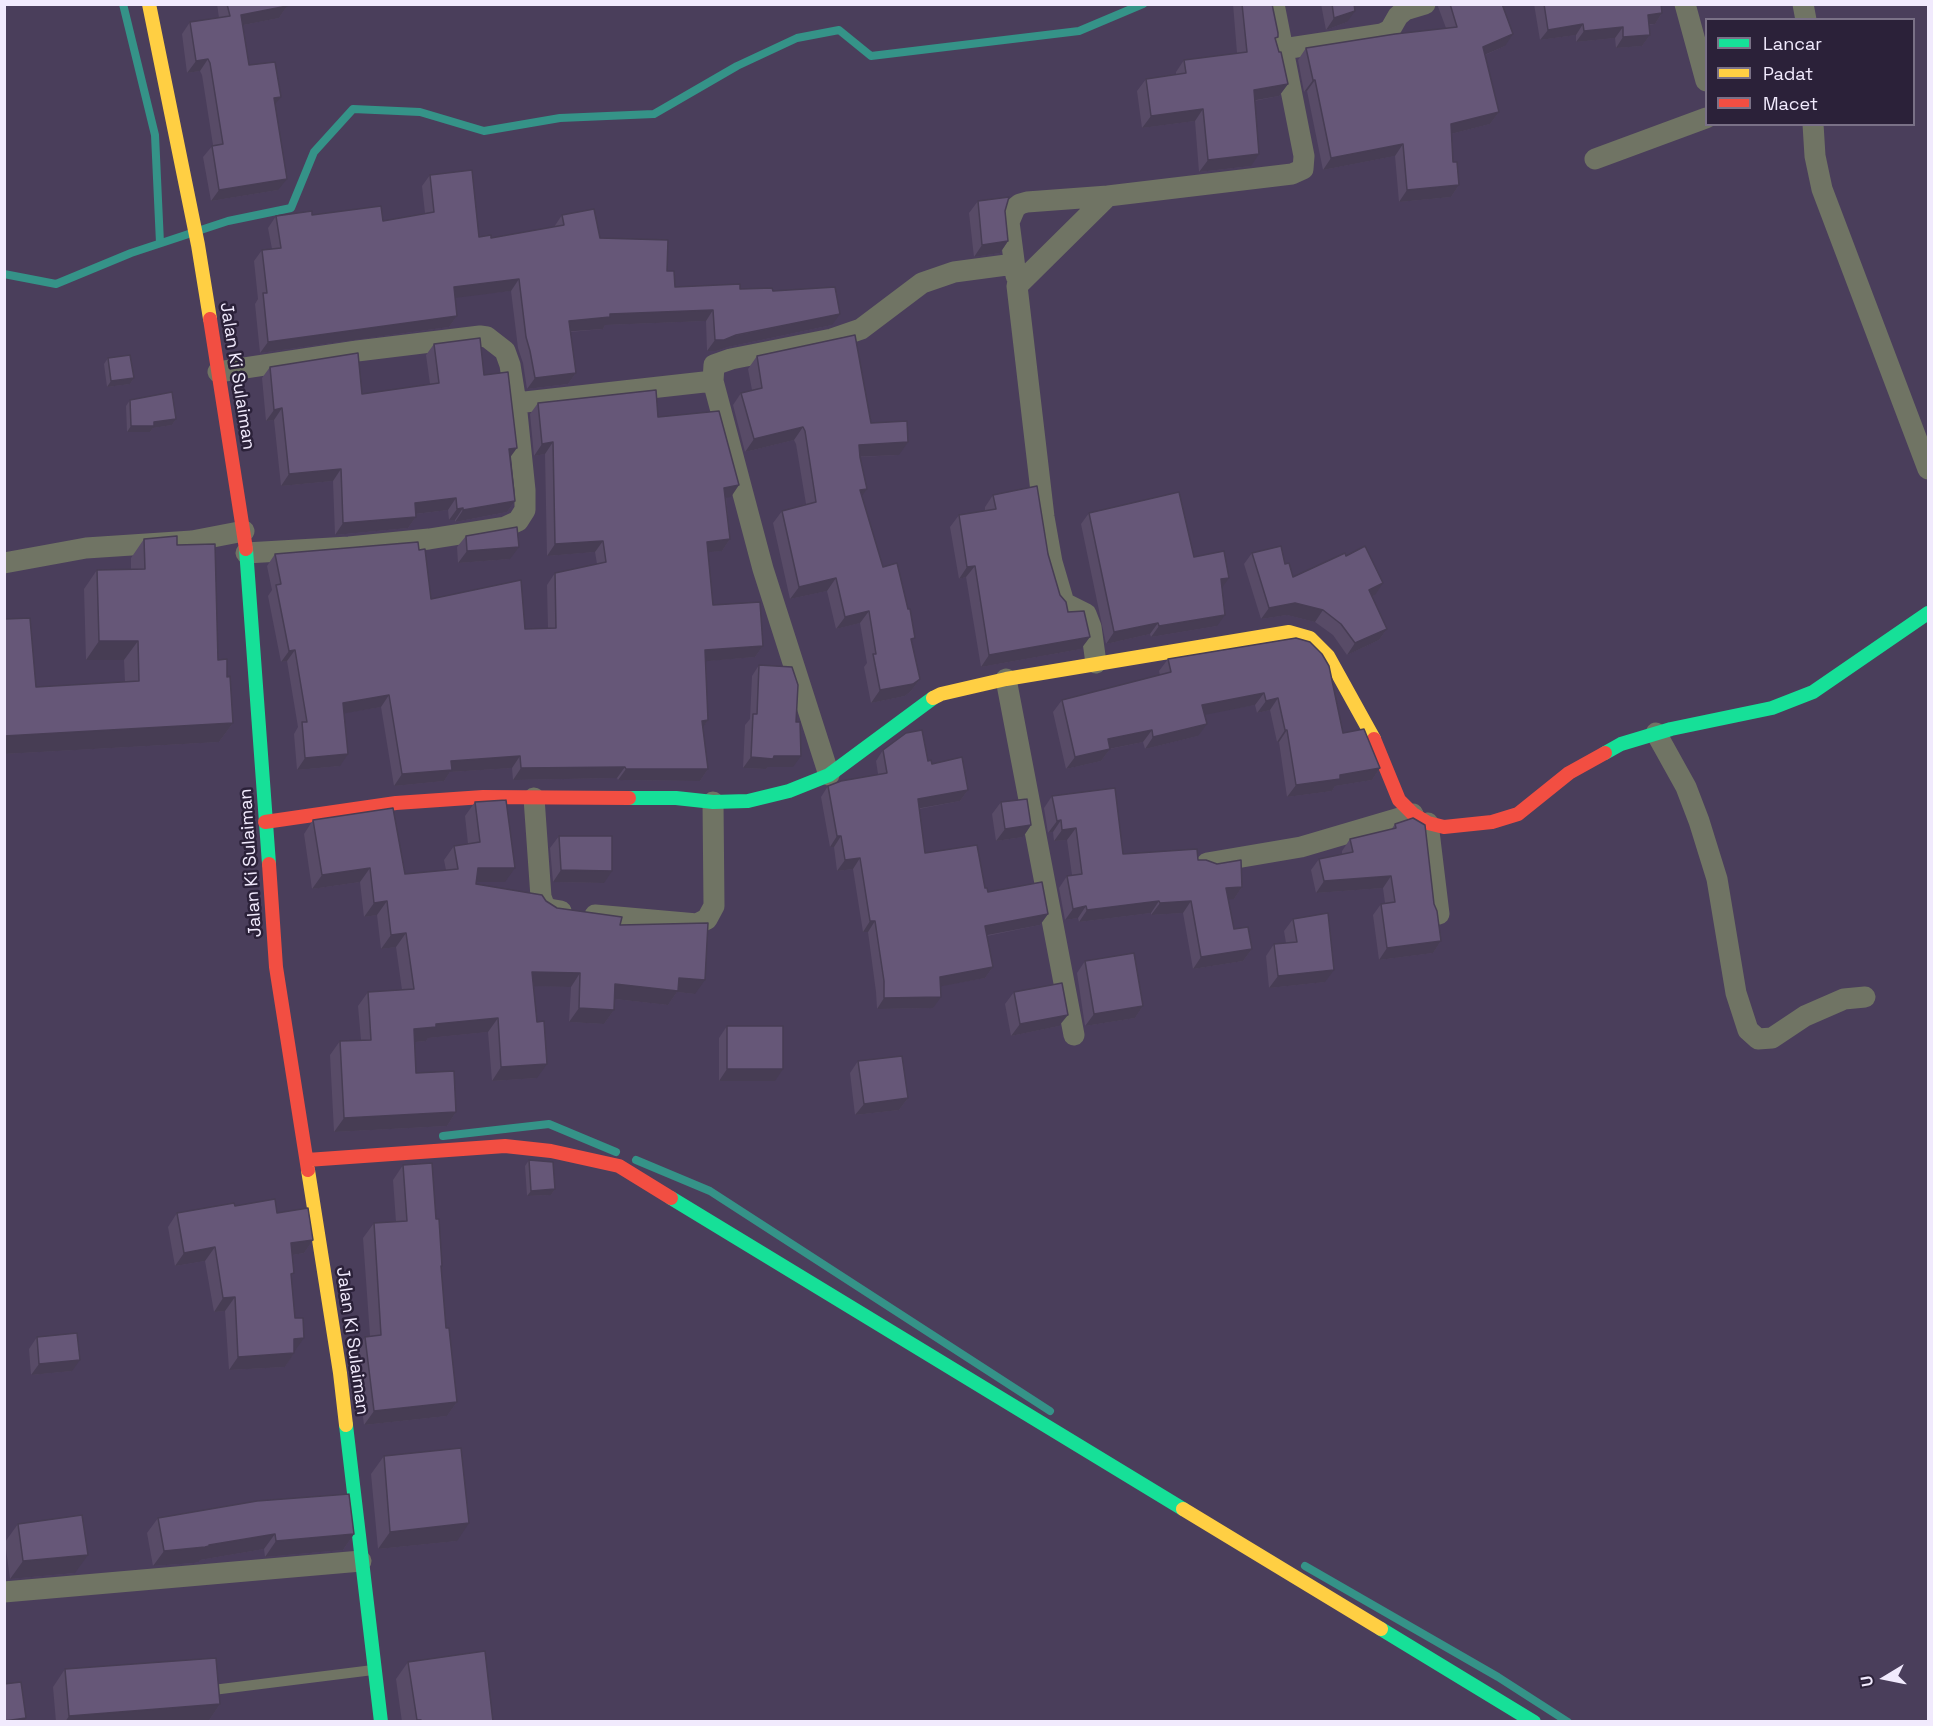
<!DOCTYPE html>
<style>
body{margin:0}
#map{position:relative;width:1933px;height:1726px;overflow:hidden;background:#4a3e5b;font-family:"Space Grotesk",sans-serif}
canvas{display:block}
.frame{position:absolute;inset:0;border:6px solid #f1eafd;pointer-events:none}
.legend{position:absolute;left:1705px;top:18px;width:210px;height:108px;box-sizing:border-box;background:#2b2139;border:2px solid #7a7187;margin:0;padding:8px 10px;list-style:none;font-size:18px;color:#f1eafd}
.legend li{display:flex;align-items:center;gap:12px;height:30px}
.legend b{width:30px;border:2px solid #7a7187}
.north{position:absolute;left:1855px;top:1648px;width:60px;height:60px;-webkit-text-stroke:4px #2b2139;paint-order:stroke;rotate:260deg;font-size:16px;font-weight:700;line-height:24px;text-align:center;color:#f1eafd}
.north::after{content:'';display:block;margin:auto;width:21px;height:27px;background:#f1eafd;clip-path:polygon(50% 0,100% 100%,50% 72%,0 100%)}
</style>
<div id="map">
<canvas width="1933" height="1726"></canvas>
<div class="frame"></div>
<ul class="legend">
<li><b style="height:8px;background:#16e098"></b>Lancar</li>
<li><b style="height:8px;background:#ffcf43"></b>Padat</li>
<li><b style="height:8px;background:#f24e42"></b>Macet</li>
</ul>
<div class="north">U</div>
</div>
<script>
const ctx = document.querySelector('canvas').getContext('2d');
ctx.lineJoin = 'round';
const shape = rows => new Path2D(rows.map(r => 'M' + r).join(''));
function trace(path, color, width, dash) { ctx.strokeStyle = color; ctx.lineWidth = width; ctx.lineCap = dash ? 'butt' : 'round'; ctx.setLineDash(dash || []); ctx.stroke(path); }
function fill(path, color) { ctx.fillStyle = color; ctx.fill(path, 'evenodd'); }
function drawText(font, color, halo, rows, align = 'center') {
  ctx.font = font + ' "Space Grotesk",sans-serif'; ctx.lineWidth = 5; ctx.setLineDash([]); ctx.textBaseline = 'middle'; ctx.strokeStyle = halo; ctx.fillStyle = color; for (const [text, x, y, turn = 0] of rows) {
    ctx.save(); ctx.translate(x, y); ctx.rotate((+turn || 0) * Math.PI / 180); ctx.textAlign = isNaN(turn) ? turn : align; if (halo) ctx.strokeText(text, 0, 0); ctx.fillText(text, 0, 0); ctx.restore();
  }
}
const stream = shape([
 [123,4,155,135,160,243],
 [4,274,56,284,131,253,228,221,291,208,314,152,353,109,420,112,484,131,560,118,654,114,737,66,797,38,839,30,871,56,1079,31,1143,4],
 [443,1136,549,1124,616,1152],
 [636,1160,710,1191,1050,1411],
 [1305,1566,1498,1677,1568,1722]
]);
const lane = shape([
 [213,1690,373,1670]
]);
const street = shape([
 [1685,4,1706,81],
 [1803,4,1806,20],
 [1283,49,1382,34,1390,30,1398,16,1405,10,1425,4],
 [1813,124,1815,156,1822,189,1928,469],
 [1595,159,1706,118],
 [1016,276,1009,222,1015,208,1020,204,1027,202,1108,196],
 [218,372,357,351,480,336,487,337,505,351,510,365,516,403,525,490,525,510,518,521,505,527,429,539,349,547,246,553],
 [516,403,713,381],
 [4,563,86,548,192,541,244,531],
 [1096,663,1091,627,1086,614,1064,603,1052,562,1044,517,1017,286,1108,196,1292,174,1303,169,1304,156,1274,4],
 [1006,679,1074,1035],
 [1656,733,1686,787,1699,821,1717,879,1736,993,1748,1030,1758,1039,1772,1038,1805,1016,1844,999,1865,997],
 [829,775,763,569,713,381,714,365,731,359,832,339,861,329,922,283,954,272,1014,264],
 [534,798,541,897,544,905,549,909,561,911],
 [1428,823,1439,914],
 [1207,863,1301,847,1413,814],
 [595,915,697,924,707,919,714,906,713,802],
 [4,1592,361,1561]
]);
const fast = shape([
 [246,549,269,864],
 [1605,753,1621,744,1671,729,1772,708,1813,692,1928,613],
 [629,798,676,798,713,802,748,801,789,791,829,775,933,698],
 [671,1198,1183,1509],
 [346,1425,381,1722],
 [1381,1629,1534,1722]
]);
const slow = shape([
 [149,4,198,245,210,319],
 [933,698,941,694,1006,679,1289,632,1310,638,1328,656,1374,739],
 [308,1170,340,1373,346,1425],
 [1183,1509,1381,1629]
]);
const jam = shape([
 [210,319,246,549],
 [1374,739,1399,800,1413,814,1428,823,1444,827,1492,822,1518,814,1569,773,1605,753],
 [265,822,396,803,483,797,629,798],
 [269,864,276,967,308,1170],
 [307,1160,505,1146,551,1151,619,1166,671,1198]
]);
const wall = shape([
 [217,4,287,4,287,6,279,18,243,25,249,65,275,104,278,190,211,201,203,157,213,145,202,75,200,71,187,73,182,34,190,22,219,18],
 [1233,4,1272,4,1276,41,1288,84,1279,96,1254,101,1251,166,1199,172,1195,121,1142,128,1137,91,1146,79,1176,74,1176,72,1184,60,1237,53],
 [1321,4,1354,4,1347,22,1326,30],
 [1437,4,1502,4,1505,46,1485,55,1499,112,1490,124,1451,134,1453,162,1459,185,1451,197,1399,202,1395,156,1323,170,1307,91,1304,92,1298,60,1306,48,1446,28],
 [1534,4,1661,4,1662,13,1655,24,1649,25,1650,35,1642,46,1616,48,1615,38,1576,42,1576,35,1540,40],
 [430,175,479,237,491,238,554,227,562,215,600,238,667,271,675,287,773,291,832,325,728,347,716,351,707,351,706,321,605,325,603,329,570,332,576,373,568,384,527,389,523,363,518,348,511,291,455,297,457,316,449,327,260,353,255,304,258,299,254,261,262,250,272,249,268,228,276,216,312,215,383,221,425,213,422,186],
 [978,201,1005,211,1008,241,1000,253,974,257,969,213],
 [434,344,484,375,510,458,515,501,507,512,455,522,455,520,449,520,448,510,416,514,416,517,408,528,335,535,333,481,281,486,274,420,266,421,262,378,270,367,362,394,430,384,426,355],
 [757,356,871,423,899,455,860,457,862,496,883,567,912,642,920,679,911,691,905,696,871,703,864,667,867,663,860,623,836,629,827,591,790,599,773,523,782,511,806,504,796,444,794,440,745,452,733,405,741,393,752,390,748,369],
 [108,358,134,378,130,384,107,387,104,364],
 [130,400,176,419,172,425,153,428,150,432,127,432,126,406],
 [538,403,658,417,731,497,726,497,730,539,722,551,708,552,713,605,763,646,755,657,706,661,708,720,703,727,708,769,700,781,618,780,617,778,513,780,512,768,450,772,444,781,394,786,381,707,344,713,340,766,297,770,294,734,298,727,287,661,281,662,268,596,272,590,267,566,275,554,419,550,431,599,525,629,548,628,547,585,555,573,597,564,595,552,547,556,545,454,534,456,530,414],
 [993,495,1048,554,1060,595,1068,612,1081,649,981,667,966,577,959,579,950,527,959,515,985,511,985,507],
 [1089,513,1194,557,1222,588,1217,626,1151,637,1150,634,1106,644,1081,524],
 [466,536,510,559,458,563,457,547],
 [144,539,177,545,218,660,227,677,233,723,219,742,4,754,4,618,36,687,125,682,124,660,86,660,84,589,97,570,131,569,131,558],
 [1252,553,1285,564,1293,577,1375,595,1372,596,1387,629,1379,640,1347,655,1333,635,1315,622,1287,615,1261,619,1244,564],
 [1296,638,1343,733,1380,768,1372,780,1335,786,1332,791,1287,797,1279,742,1277,742,1270,710,1257,713,1255,705,1204,714,1198,736,1145,749,1143,742,1110,749,1101,761,1066,769,1053,712,1062,700,1160,675,1159,671,1168,659],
 [759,665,793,767,768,767,766,769,743,768,745,725,750,719,752,676],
 [883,750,928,761,968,790,960,801,919,809,925,853,985,888,988,892,1048,914,1040,925,987,936,993,967,985,978,940,986,933,1008,877,1009,876,992,868,932,863,932,853,869,837,871,834,847,830,847,821,797,828,786,878,774,876,761],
 [1052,796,1123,854,1198,860,1242,887,1234,899,1228,899,1234,929,1252,949,1243,961,1193,969,1183,913,1151,915,1151,913,1079,922,1078,918,1065,920,1059,888,1067,876,1072,875,1067,840,1054,841,1053,832,1048,833,1044,808],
 [475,802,505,882,476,882,476,884,546,901,557,908,620,925,695,994,677,992,668,1005,615,999,614,1010,604,1024,569,1022,571,987,534,986,537,1078,492,1081,488,1032,428,1038,426,1041,415,1042,416,1073,456,1112,447,1126,334,1132,330,1055,340,1041,361,1040,358,1006,368,992,402,990,396,947,381,949,377,915,364,917,360,882,312,889,304,834,313,820,405,874,446,870,444,860,454,846,468,844,465,816],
 [1001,802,1031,825,1023,837,996,841,992,814],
 [1395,824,1434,904,1441,941,1433,953,1379,960,1373,915,1381,904,1385,903,1383,888,1316,893,1311,870,1319,859,1342,854,1342,851,1350,839,1391,830],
 [559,836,604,883,553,882,550,848],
 [1293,919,1325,982,1269,988,1266,956,1274,944,1286,943,1284,931],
 [1085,961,1143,1006,1135,1018,1085,1026,1077,973],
 [1014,992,1059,1026,1011,1036,1005,1004],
 [727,1026,775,1081,719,1081,719,1038],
 [858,1061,908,1098,899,1110,855,1115,850,1073],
 [529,1160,555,1189,551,1195,527,1196,525,1166],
 [403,1165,436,1219,442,1266,441,1268,446,1328,457,1402,447,1416,364,1425,355,1352,365,1337,370,1336,363,1238,374,1223,396,1222,393,1180],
 [235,1206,277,1213,313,1240,304,1253,292,1255,291,1278,294,1352,285,1367,229,1370,225,1311,214,1312,205,1261,175,1266,168,1227,177,1213],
 [37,1337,72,1371,31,1375,29,1349],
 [384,1456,457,1541,378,1549,371,1474],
 [158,1518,354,1534,343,1550,265,1557,264,1549,200,1560,199,1562,194,1563,153,1566,147,1533],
 [18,1524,75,1573,10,1579,5,1542],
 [408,1662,493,1722,402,1722,396,1679],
 [65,1669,220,1704,208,1722,56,1722,53,1687]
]);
const shadedWall = shape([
 [287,6,279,18,233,27,241,15],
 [1355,11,1347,22,1326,30,1334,18],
 [1662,13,1655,24,1641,25,1648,15],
 [1583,24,1576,35,1540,40,1548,30],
 [1623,27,1615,38,1576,42,1584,31],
 [1513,34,1505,46,1475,59,1483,47],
 [1650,35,1642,46,1616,48,1623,37],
 [208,59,200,71,187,73,196,61],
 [1313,80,1315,80,1307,91,1304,92],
 [1288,84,1279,96,1245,102,1254,90],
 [281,97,272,108,274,98],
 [1203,109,1195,121,1142,128,1151,116],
 [1499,112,1490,124,1443,136,1451,124],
 [1403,144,1395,156,1323,170,1331,158],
 [1259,154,1251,166,1199,172,1208,160],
 [287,179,278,190,211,201,219,190],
 [1459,185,1451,197,1399,202,1407,190],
 [1008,241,1000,253,974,257,982,245],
 [519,279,511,291,446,299,454,287],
 [713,310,706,321,605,325,603,329,561,332,569,321,610,314],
 [840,314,832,325,728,347,716,351,707,351,715,340],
 [457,316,449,327,260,353,268,342],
 [576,373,568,384,527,389,535,378],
 [134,378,130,384,107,387,111,381],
 [282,408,274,420,266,421,274,410],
 [176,419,172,425,153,428,150,432,127,432,131,426],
 [803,427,794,440,745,452,754,439],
 [553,442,545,454,534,456,542,444],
 [908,442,899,455,851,457,859,445],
 [517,448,509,459,509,449],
 [341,469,333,481,281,486,289,474],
 [739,485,731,497,716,499,724,488],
 [867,489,858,501,860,490],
 [456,498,448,510,407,515,415,503],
 [515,501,507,512,455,522,463,510],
 [463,508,455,520,449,520,457,509],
 [416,517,408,528,335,535,343,523],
 [730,539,722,551,699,553,707,542],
 [603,541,595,552,547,556,555,544],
 [519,547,510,559,458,563,467,551],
 [975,566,966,577,959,579,967,567],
 [836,578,827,591,790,599,799,587],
 [1229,578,1221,589,1221,579],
 [1383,583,1375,595,1361,601,1369,590],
 [1295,603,1323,610,1315,622,1287,615,1261,619,1269,608],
 [869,611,860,623,836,629,845,617],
 [1225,615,1217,626,1151,637,1159,626],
 [1158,623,1150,634,1106,644,1114,632],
 [1387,629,1379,640,1347,655,1355,643],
 [1090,637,1081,649,981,667,989,655],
 [99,641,138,641,124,660,86,660],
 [763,646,755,657,697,662,705,650],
 [295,650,287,661,281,662,289,651],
 [920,679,911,691,905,696,871,703,880,690],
 [1264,693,1255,705,1194,717,1202,705],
 [389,695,381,707,335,715,343,703],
 [1278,698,1270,710,1257,713,1266,701],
 [708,720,700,732,702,721],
 [233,723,219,742,4,754,4,736],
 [1207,724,1198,736,1145,749,1153,737],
 [1152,730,1143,742,1099,751,1108,739],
 [1285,730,1287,730,1279,742,1277,742],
 [1110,749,1101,761,1066,769,1075,757],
 [348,754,340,766,297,770,305,758],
 [520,756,512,768,450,772,444,781,394,786,402,774,451,761],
 [774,756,801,756,793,767,768,767,766,769,743,768,751,757],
 [625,767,617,778,513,780,521,768],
 [1380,768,1372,780,1335,786,1332,791,1287,797,1296,785,1340,775],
 [626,769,708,769,700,781,618,780],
 [968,790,960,801,910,810,918,799],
 [1061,820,1053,832,1048,833,1057,821],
 [1031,825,1023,837,996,841,1005,829],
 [1076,828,1067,840,1054,841,1062,830],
 [837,836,841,836,834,847,830,847],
 [860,858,853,869,837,871,845,860],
 [370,868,360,882,312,889,322,875],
 [478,868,515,868,505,882,468,882],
 [561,870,612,871,604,883,553,882],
 [1391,876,1383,888,1316,893,1324,881],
 [1242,887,1234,899,1218,900,1226,888],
 [387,901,377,915,364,917,374,903],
 [1159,901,1151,913,1079,922,1087,910],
 [1191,901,1183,913,1151,915,1160,903],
 [1086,906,1078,918,1065,920,1073,909],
 [1048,914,1040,925,977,937,985,926],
 [870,921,875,921,868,932,863,932],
 [406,933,396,947,381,949,391,935],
 [1441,941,1433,953,1379,960,1387,948],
 [1252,949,1243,961,1193,969,1201,957],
 [993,967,985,978,932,988,940,977],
 [1334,970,1325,982,1269,988,1278,976],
 [532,972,580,973,571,987,523,986],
 [679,978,705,980,695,994,677,992,668,1005,606,998,615,984],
 [941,997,933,1008,877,1009,884,998],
 [1143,1006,1135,1018,1085,1026,1094,1014],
 [579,1008,614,1010,604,1024,569,1022],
 [1068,1015,1059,1026,1011,1036,1020,1024],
 [498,1018,488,1032,428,1038,426,1041,404,1043,414,1029,436,1024],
 [547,1064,537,1078,492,1081,501,1067],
 [727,1069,783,1069,775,1081,719,1081],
 [908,1098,899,1110,855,1115,864,1104],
 [456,1112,447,1126,334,1132,344,1118],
 [555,1189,551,1195,527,1196,531,1191],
 [313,1240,304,1253,281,1257,291,1243],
 [215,1247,205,1261,175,1266,184,1253],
 [235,1297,225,1311,214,1312,223,1298],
 [304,1338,294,1352,294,1339],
 [294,1353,285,1367,229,1370,238,1357],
 [80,1360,72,1371,31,1375,39,1364],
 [457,1402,447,1416,364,1425,374,1411],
 [469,1523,457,1541,378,1549,390,1532],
 [275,1534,264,1549,200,1560,199,1562,194,1563,153,1566,164,1551],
 [354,1534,343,1550,265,1557,276,1541],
 [88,1555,75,1573,10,1579,23,1561],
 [220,1704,208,1722,65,1722,69,1716],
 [26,1718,24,1722,4,1722,4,1721]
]);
const building = shape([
 [227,4,287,4,287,6,241,15,249,65,275,62,281,97,274,98,287,179,219,190,212,146,223,144,210,63,208,59,196,61,190,22,230,16,227,4],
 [1242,4,1272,4,1278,33,1278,37,1275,38,1279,52,1281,52,1288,84,1254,90,1259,154,1208,160,1203,109,1151,116,1146,79,1186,73,1184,60,1247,52,1242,4],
 [1332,4,1354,4,1355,11,1334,18,1332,4],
 [1450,4,1502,4,1513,34,1483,47,1499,112,1451,124,1453,162,1457,162,1459,185,1407,190,1403,144,1331,158,1315,80,1313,80,1306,48,1395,34,1457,27,1450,4],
 [1544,4,1661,4,1662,13,1648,15,1650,35,1623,37,1623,27,1584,31,1583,24,1548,30,1544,4],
 [472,170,479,237,491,235,491,238,564,225,562,215,594,209,600,238,668,240,667,271,674,271,675,287,740,284,740,289,772,288,773,291,835,287,840,314,736,335,724,340,715,340,713,310,610,314,610,317,569,321,576,373,535,378,530,351,526,337,519,279,454,287,457,316,268,342,263,293,267,293,262,250,281,248,276,216,312,211,312,215,381,206,383,221,434,212,430,175,472,170],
 [1009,197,1005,211,1008,241,982,245,978,201,1009,197],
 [855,335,871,423,907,421,908,442,859,445,860,457,867,489,860,490,883,567,897,563,908,609,910,609,915,638,911,639,920,679,913,684,880,690,873,654,876,654,869,611,845,617,836,578,799,587,782,511,816,502,805,431,803,427,754,439,741,393,762,388,757,356,855,335],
 [480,338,484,375,508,372,517,448,509,449,515,501,463,510,463,508,457,509,456,498,415,503,416,517,343,523,341,469,289,474,282,408,274,410,270,367,358,353,362,394,439,383,434,344,480,338],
 [130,355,134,378,111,381,108,358,130,355],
 [656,390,658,417,719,411,739,485,724,488,730,539,707,542,713,605,760,602,763,646,705,650,708,720,702,721,708,769,626,769,625,767,521,768,520,756,451,761,452,770,402,774,389,695,343,703,348,754,305,758,302,722,307,722,295,650,289,651,276,585,281,584,275,554,418,542,419,550,425,549,431,599,521,580,525,629,556,628,555,573,606,562,603,541,555,544,553,442,542,444,538,403,656,390],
 [172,392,176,419,154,422,154,426,131,426,130,400,172,392],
 [1037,486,1048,554,1060,595,1066,602,1068,612,1084,611,1090,637,989,655,975,566,967,567,959,515,996,509,993,495,1037,486],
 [1179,492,1194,557,1224,551,1229,578,1221,579,1225,615,1159,626,1158,623,1114,632,1089,513,1179,492],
 [517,527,519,547,467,551,466,536,517,527],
 [177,536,177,545,215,544,218,660,227,659,227,677,230,676,233,723,4,736,4,618,5,619,30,618,36,687,139,681,138,641,99,641,97,570,145,569,144,539,177,536],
 [1281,546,1285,564,1289,563,1293,577,1345,553,1346,556,1365,546,1383,583,1369,590,1387,629,1355,643,1341,624,1323,610,1295,603,1269,608,1252,553,1281,546],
 [1296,638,1310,642,1322,654,1329,666,1343,733,1364,729,1380,768,1340,775,1340,779,1296,785,1287,730,1285,730,1278,698,1266,701,1264,693,1202,705,1207,724,1153,737,1152,730,1108,739,1110,749,1075,757,1062,700,1171,672,1168,659,1296,638],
 [759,665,792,667,798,685,796,722,800,722,801,756,774,756,773,759,751,757,753,714,757,714,759,665],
 [922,730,928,761,931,760,932,764,962,757,968,790,918,799,925,853,977,845,985,888,987,888,988,892,1042,882,1048,914,985,926,993,967,940,977,941,997,884,998,884,981,875,921,870,921,860,858,845,860,841,836,837,836,828,786,841,781,887,773,883,750,906,733,922,730],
 [1115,788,1123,854,1197,849,1198,860,1206,860,1217,864,1241,860,1242,887,1226,888,1234,929,1248,927,1252,949,1201,957,1191,901,1160,903,1159,901,1087,910,1086,906,1073,909,1067,876,1082,874,1076,828,1062,830,1061,820,1057,821,1052,796,1115,788],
 [1027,799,1031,825,1005,829,1001,802,1027,799],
 [506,800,515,868,478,868,476,884,542,895,546,901,557,908,622,917,620,925,708,923,705,980,679,978,678,991,615,984,614,1010,579,1008,580,973,532,972,537,1022,544,1021,547,1064,501,1067,498,1018,436,1024,436,1027,414,1029,416,1073,454,1071,456,1112,344,1118,340,1041,371,1040,368,992,414,989,406,933,391,935,387,901,374,903,370,868,322,875,313,820,393,808,405,874,458,869,454,846,480,842,475,802,506,800],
 [1413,818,1425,825,1434,904,1437,911,1441,941,1387,948,1381,904,1395,902,1391,876,1324,881,1319,859,1353,852,1350,839,1396,828,1395,824,1413,818],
 [559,836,612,836,612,871,561,870,559,836],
 [1328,913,1334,970,1278,976,1274,944,1297,942,1293,919,1328,913],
 [1134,953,1143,1006,1094,1014,1085,961,1134,953],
 [1062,983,1068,1015,1020,1024,1014,992,1062,983],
 [727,1026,783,1026,783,1069,727,1069,727,1026],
 [902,1056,908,1098,864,1104,858,1061,902,1056],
 [529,1160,553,1162,555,1189,531,1191,529,1160],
 [432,1163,436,1219,439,1219,442,1266,441,1266,446,1328,449,1328,457,1402,374,1411,365,1337,381,1335,374,1223,407,1221,403,1165,432,1163],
 [275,1199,277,1213,308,1208,313,1240,291,1243,294,1273,291,1274,295,1318,303,1318,304,1338,294,1339,294,1353,238,1357,235,1297,223,1298,215,1247,184,1253,177,1213,234,1203,235,1206,275,1199],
 [77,1333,80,1360,39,1364,37,1337,77,1333],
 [461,1448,469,1523,390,1532,384,1456,461,1448],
 [349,1494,354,1534,276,1541,275,1534,209,1545,209,1546,205,1547,164,1551,158,1518,257,1501,349,1494],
 [82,1515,88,1555,23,1561,18,1524,82,1515],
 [485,1651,493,1722,421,1722,421,1720,417,1720,408,1662,485,1651],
 [216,1658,220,1704,69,1716,65,1669,216,1658],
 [21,1682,26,1718,4,1721,4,1684,21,1682]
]);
const streetNames = [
 ["Jalan Ki Sulaiman",237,376,81],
 ["Jalan Ki Sulaiman",251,863,-94],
 ["Jalan Ki Sulaiman",352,1341,82]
];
trace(stream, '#359388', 8);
trace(lane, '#707464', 10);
trace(street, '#707464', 21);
trace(fast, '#16e098', 14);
trace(slow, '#ffcf43', 14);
trace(jam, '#f24e42', 14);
fill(wall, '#584b67');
fill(shadedWall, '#473d54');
fill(building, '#665778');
trace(building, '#473d54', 1.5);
drawText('18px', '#f1eafd', '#2b2139', streetNames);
</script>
